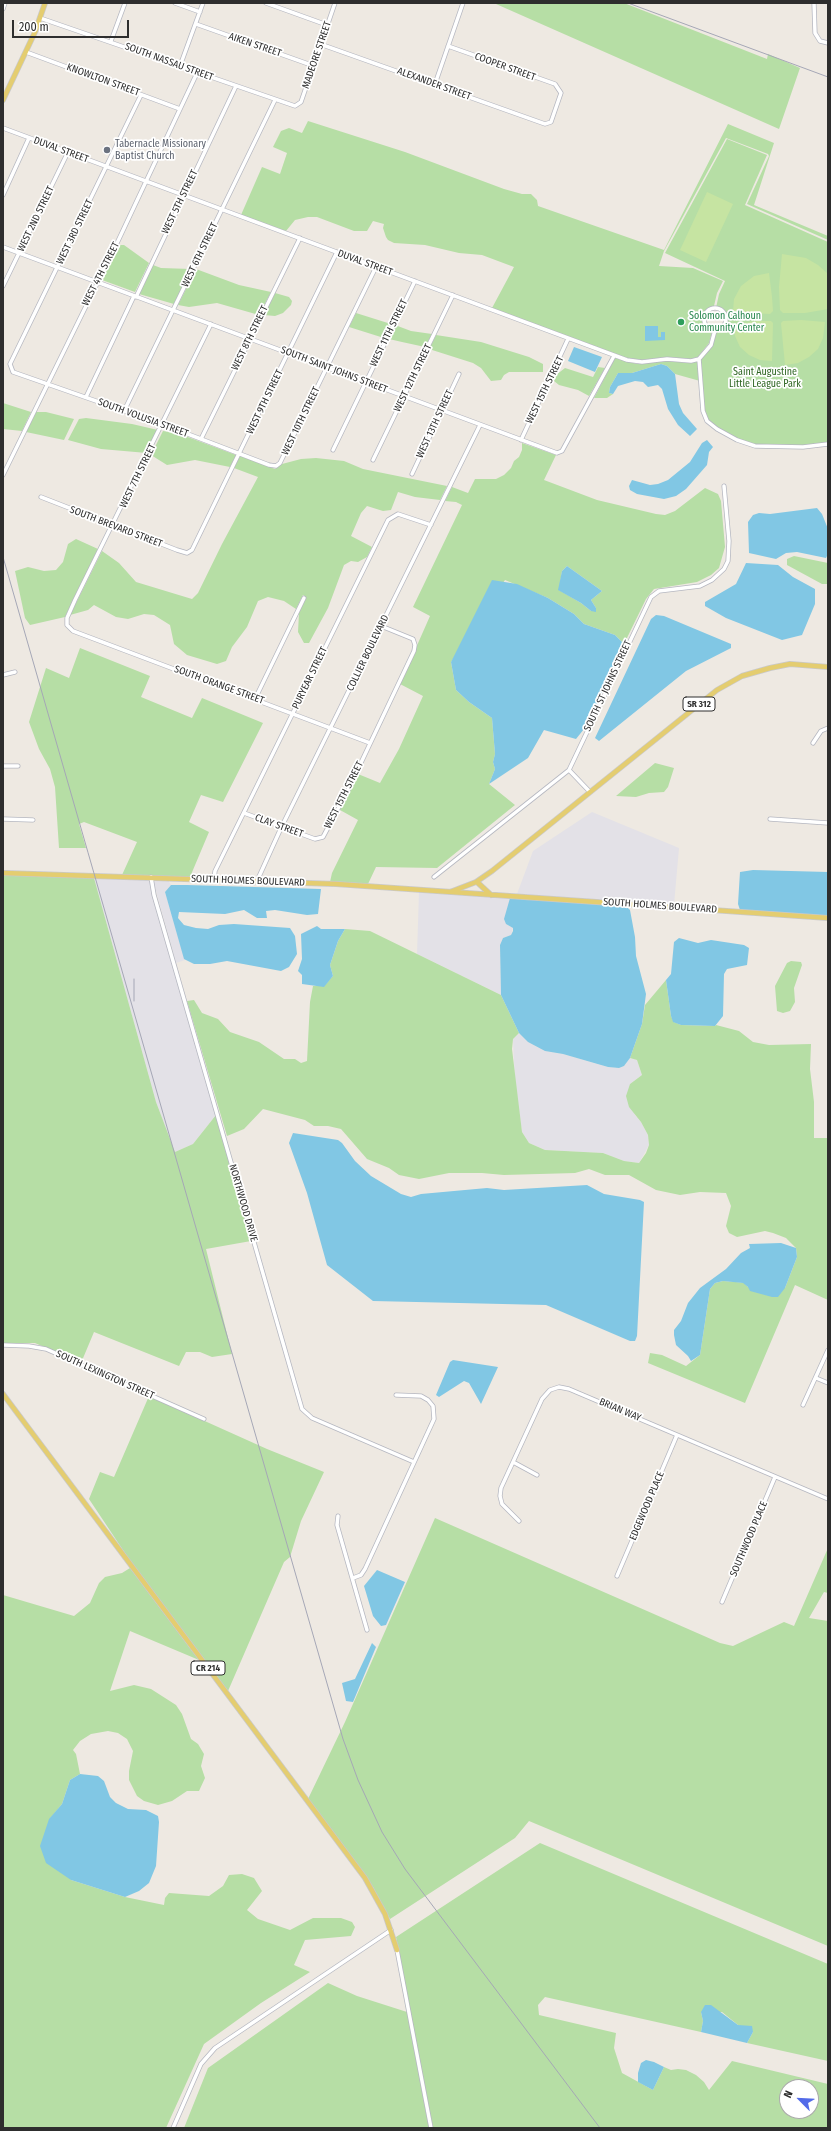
<!DOCTYPE html>
<style>
body{margin:0}
#map{position:relative;width:831px;height:2131px;overflow:hidden;background:#eee9e2;font-family:"Fira Sans Condensed",sans-serif}
canvas{display:block}
.frame{position:absolute;inset:0;border:4px solid #2e2e2e;pointer-events:none}
.north{position:absolute;left:779px;top:2079px;width:40px;height:40px;box-sizing:border-box;background:#fff;border:1px solid #ababab;border-radius:50%;rotate:294deg;font-size:11px;font-weight:700;line-height:16px;text-align:center;color:#2e2e2e}
.north::after{content:'';display:block;margin:auto;width:14px;height:18px;background:#536be9;clip-path:polygon(50% 0,100% 100%,50% 72%,0 100%)}
.scale{position:absolute;left:12px;top:20px;width:117px;height:18px;box-sizing:border-box;border:2px solid #2e2e2e;border-top:0;padding-left:5px;font-size:12px;line-height:14px;white-space:nowrap;color:#2e2e2e;-webkit-text-stroke:3px #fff;paint-order:stroke}
</style>
<div id="map">
<canvas width="831" height="2131"></canvas>
<div class="frame"></div>
<div class="north">N</div>
<div class="scale">200 m</div>
</div>
<script>
const ctx = document.querySelector('canvas').getContext('2d');
ctx.lineJoin = 'round';
function fill(path, color) { ctx.fillStyle = color; ctx.fill(path, 'evenodd'); }
const shape = rows => new Path2D(rows.map(r => 'M' + r).join(''));
function trace(path, color, width, dash) { ctx.strokeStyle = color; ctx.lineWidth = width; ctx.lineCap = dash ? 'butt' : 'round'; ctx.setLineDash(dash || []); ctx.stroke(path); }
function drawText(font, color, halo, rows, align = 'center') {
  ctx.font = font + ' "Fira Sans Condensed",sans-serif'; ctx.lineWidth = 3.5; ctx.setLineDash([]); ctx.textBaseline = 'middle'; ctx.strokeStyle = halo; ctx.fillStyle = color; for (const [text, x, y, turn = 0] of rows) {
    ctx.save(); ctx.translate(x, y); ctx.rotate((+turn || 0) * Math.PI / 180); ctx.textAlign = isNaN(turn) ? turn : align; if (halo) ctx.strokeText(text, 0, 0); ctx.fillText(text, 0, 0); ctx.restore();
  }
}
const industrial = shape([
 [592,812,679,848,674,905,517,894,533,851],
 [94,878,149,879,216,1115,193,1144,175,1152,156,1102],
 [153,880,168,880,171,885,165,892,185,960,176,963],
 [419,892,510,898,506,924,513,928,511,935,503,938,500,945,501,995,417,954],
 [519,1033,528,1042,545,1051,563,1054,608,1067,619,1068,624,1066,630,1058,637,1060,642,1075,630,1084,635,1115,641,1122,648,1135,649,1145,639,1163,624,1161,603,1153,545,1150,529,1143,522,1132,515,1083,513,1039]
]);
const green = shape([
 [497,3,624,3,767,59,768,54,800,68,779,129,496,4],
 [308,121,405,152,504,189,522,194,531,194,537,200,538,206,664,250,728,124,774,143,754,205,828,236,828,240,747,204,769,156,768,154,726,138,664,251,659,266,693,268,723,281,717,293,714,306,707,309,702,316,704,326,712,332,709,343,698,357,690,359,667,357,641,360,627,358,492,308,514,267,482,255,459,253,425,245,394,243,388,240,386,237,383,228,384,224,373,221,367,231,354,231,317,217,308,217,295,220,286,231,241,215,262,167,280,174,287,153,273,147,281,131,289,128,302,133],
 [727,139,767,155,745,205,828,242,828,444,803,447,755,446,724,433,707,421,702,404,702,371,699,359,711,345,715,330,721,328,726,323,725,313,716,308,719,294,725,281,665,253],
 [119,245,124,245,149,263,135,292,102,280],
 [153,265,161,268,191,269,174,304,139,294],
 [196,269,239,285,271,292,259,315,217,303,189,307,178,305],
 [275,293,289,297,292,301,291,305,283,313,275,316,264,315],
 [356,313,391,324,384,338,349,327],
 [395,325,411,331,432,334,425,347,402,342,389,339],
 [436,335,481,342,529,357,543,364,543,372,509,372,504,375,501,380,491,381,481,368,473,363,429,349],
 [615,358,637,364,667,361,691,363,698,361,700,381,675,374,667,366,661,364,632,373,618,373,610,387,609,393,613,394,607,398,594,398],
 [598,367,605,368,589,396,578,390,559,385,554,381,556,375,565,368,593,377],
 [3,403,31,412,22,431,3,429],
 [36,412,46,412,74,419,64,440,26,432],
 [86,418,132,424,158,430,147,453,101,449,68,440,79,419],
 [163,431,177,433,236,455,230,467,195,460,167,465,151,455],
 [522,443,556,455,544,480,597,500,656,514,665,515,675,511,705,488,718,494,721,501,725,547,719,568,711,575,697,582,654,589,646,599,624,644,615,635,584,624,574,614,548,598,505,580,451,662,456,690,469,702,492,718,495,754,493,762,495,769,489,784,515,805,437,868,376,867,368,884,330,882,332,873,358,820,340,810,358,774,380,783,399,749,423,696,400,684,430,616,413,607,462,505,456,502,445,501,452,487,468,493,475,479,496,479,504,475,511,468,514,461,519,457,522,450],
 [567,566,602,591,591,600,596,608,591,611,581,603,559,590,562,571],
 [240,456,275,469,282,464,301,459,316,458,344,461,363,469,447,486,440,500,415,497,398,492,391,510,383,511,367,506,361,513,351,536,372,547,367,557,358,562,351,561,344,565,328,608,309,643,304,643,298,632,299,613,306,597,303,595,296,609,284,601,268,597,258,601,247,627,232,647,226,661,217,664,187,655,174,644,170,625,154,615,144,614,128,619,116,617,94,605,88,610,70,615,102,551,119,563,136,582,192,599,198,593,222,544,258,477,234,468],
 [76,539,98,549,65,617,30,625,25,618,15,571,28,567,44,571,56,570,63,562,68,544],
 [794,556,828,563,828,584,822,584,787,565,787,559],
 [80,648,150,676,141,697,192,718,202,698,263,723,223,802,201,795,189,822,209,832,190,877,122,875,137,842,84,822,79,824,86,848,59,848,55,787,50,769,39,749,29,722,46,668,69,678],
 [655,763,674,768,668,787,664,792,649,793,636,797,616,796],
 [3,875,94,878,156,1102,175,1152,193,1144,216,1115,251,1241,206,1249,232,1354,212,1357,200,1352,186,1352,179,1366,94,1332,81,1363,35,1343,3,1343],
 [345,929,370,931,501,995,519,1033,513,1039,512,1049,522,1132,529,1143,545,1150,603,1153,624,1161,639,1163,646,1153,649,1145,648,1135,641,1122,629,1107,626,1096,630,1084,642,1075,637,1060,630,1058,642,1024,645,1005,666,980,671,1016,674,1022,681,1025,715,1026,716,1025,739,1031,753,1042,769,1045,811,1044,810,1069,814,1102,814,1138,828,1138,828,1300,795,1285,745,1403,648,1363,650,1353,662,1355,686,1366,700,1355,710,1289,715,1283,723,1281,736,1282,744,1283,748,1287,785,1288,797,1257,796,1248,786,1238,773,1233,765,1231,737,1237,729,1233,726,1226,731,1206,726,1193,700,1192,680,1195,656,1190,629,1175,605,1175,589,1169,575,1173,504,1175,482,1173,449,1173,419,1179,399,1175,389,1168,367,1159,341,1129,328,1126,314,1126,305,1120,263,1109,244,1129,227,1136,187,1001,194,1000,202,1013,218,1019,230,1032,259,1042,284,1059,295,1059,301,1063,307,1061,310,1002,313,986,324,986,333,976,330,965,338,941],
 [791,961,801,962,802,965,794,988,795,1002,790,1011,783,1013,777,1011,775,986,787,963],
 [149,1396,267,1449,324,1472,301,1521,290,1557,284,1562,228,1691,129,1559,89,1499,100,1472,114,1477],
 [435,1518,720,1643,733,1646,784,1622,794,1626,828,1548,828,1593,824,1592,809,1618,828,1621,828,1946,529,1821,515,1838,390,1919,373,1887,308,1799,345,1722],
 [130,1568,199,1660,130,1631,110,1691,134,1685,151,1689,176,1705,182,1714,191,1739,198,1744,204,1754,201,1766,205,1778,199,1791,187,1791,172,1801,158,1805,144,1801,137,1796,129,1780,129,1771,133,1751,127,1739,118,1733,108,1731,91,1734,80,1741,73,1750,76,1754,80,1774,70,1780,62,1804,49,1820,71,1880,125,1897,164,1905,165,1898,169,1893,209,1896,223,1886,229,1875,242,1874,254,1878,262,1891,247,1910,258,1919,290,1930,313,1918,341,1918,352,1922,355,1927,351,1936,305,1940,294,1965,310,1972,261,2003,204,2044,166,2128,3,2128,3,1595,74,1616,90,1603,99,1583,105,1577,122,1573],
 [540,1843,828,1964,828,2061,747,2043,753,2032,738,2025,722,2012,701,2012,703,2021,701,2032,545,1997,538,2005,539,2015,616,2033,614,2048,622,2073,653,2090,664,2067,671,2070,678,2069,686,2070,696,2075,704,2082,709,2090,732,2061,828,2084,828,2128,433,2128,396,1937],
 [787,2087,811,2087,811,2111,787,2111],
 [328,1983,357,1996,407,2012,429,2128,184,2128,208,2068]
]);
const pitch = shape([
 [707,192,733,204,706,262,680,250],
 [782,254,806,258,818,265,827,273,828,309,805,313,783,313,780,310,779,287],
 [769,273,772,297,773,311,770,314,733,312,734,299,741,286,754,276],
 [801,320,825,322,823,338,818,349,809,357,798,363,785,365,781,323,783,321],
 [756,321,771,321,773,323,772,361,760,360,749,355,740,347,735,336,733,325]
]);
const water = shape([
 [645,326,658,326,658,337,661,337,661,332,665,332,665,340,645,341],
 [574,347,602,357,595,372,568,361],
 [661,364,667,366,675,374,679,404,683,413,697,429,690,436,678,425,668,409,662,389,658,385,648,387,643,382,635,381,618,386,613,394,609,393,610,387,618,373,632,373],
 [707,440,713,447,709,452,707,465,686,489,676,496,664,499,637,494,630,490,629,486,632,480,650,485,658,484,668,480,690,462,702,443],
 [817,508,822,514,828,529,828,554,826,558,797,552,786,553,776,559,749,553,748,522,753,515,759,513,770,514],
 [746,563,778,565,793,577,815,589,815,604,802,635,782,640,726,618,705,606,705,602,736,584],
 [567,566,602,591,591,600,596,608,596,612,591,611,581,603,558,590,562,571],
 [492,580,517,584,548,598,574,614,584,624,615,635,624,644,588,724,576,739,544,730,528,758,489,784,495,769,493,762,495,754,492,718,469,702,456,690,451,662],
 [656,615,664,616,731,644,731,648,686,671,599,741,595,738,651,619],
 [753,870,828,872,828,916,740,910,738,904,740,872],
 [171,885,187,885,321,889,318,914,307,915,275,910,266,911,267,918,257,918,244,910,225,914,179,912,178,918,184,925,196,928,208,929,219,925,234,924,290,928,295,936,297,954,289,967,281,971,227,961,210,964,194,964,184,959,165,892],
 [510,898,626,906,630,910,635,937,636,956,646,994,642,1024,630,1058,624,1066,619,1068,608,1067,563,1054,545,1051,528,1042,519,1033,501,995,500,945,503,938,511,935,513,931,513,928,506,924,504,919],
 [317,926,321,929,345,929,338,941,330,965,333,976,324,987,302,984,302,975,298,971,302,959,301,934],
 [679,938,698,943,711,940,744,945,749,948,747,965,727,969,724,974,723,1016,715,1026,681,1025,673,1022,671,1016,666,980,671,974,674,942],
 [293,1133,338,1140,342,1143,355,1161,371,1176,401,1194,411,1197,421,1194,487,1188,504,1190,587,1185,604,1194,640,1200,644,1202,637,1336,635,1341,630,1341,546,1305,373,1301,327,1265,307,1193,289,1143],
 [781,1243,796,1248,797,1257,785,1288,778,1297,772,1297,750,1291,748,1287,743,1283,723,1281,715,1283,710,1289,700,1355,691,1361,688,1356,676,1345,674,1335,674,1330,681,1321,688,1303,700,1288,726,1269,741,1253,750,1248,749,1244],
 [453,1360,498,1367,481,1404,469,1383,464,1381,439,1397,436,1395,450,1362],
 [377,1570,405,1582,386,1625,381,1626,373,1616,364,1586],
 [372,1643,376,1647,353,1702,346,1701,342,1683,355,1679],
 [80,1774,98,1776,104,1781,110,1797,116,1803,128,1809,146,1810,158,1816,159,1822,156,1866,149,1883,139,1891,125,1897,71,1880,46,1863,40,1846,49,1819,62,1804,70,1780],
 [705,2005,711,2005,738,2025,752,2026,753,2032,747,2043,701,2032,703,2021,701,2012],
 [646,2060,654,2062,664,2067,653,2090,638,2082,638,2073,641,2063]
]);
const minor = shape([
 [175,3,200,12],
 [266,3,327,25],
 [814,3,815,33,820,41,828,43],
 [3,9,5,3],
 [40,18,295,106,301,102,335,3],
 [196,24,314,66],
 [111,41,125,3],
 [320,44,545,124,551,122,561,93,555,84,448,46],
 [26,52,180,109],
 [180,66,203,3],
 [435,84,463,3],
 [141,95,10,364,13,372,159,423,269,465,276,466,280,463,376,267],
 [3,128,627,360,642,362,667,359,691,361,699,359,711,345,715,330],
 [3,195,29,138],
 [3,247,557,453,562,451,614,356],
 [3,286,68,152],
 [136,297,236,86],
 '704 319a11 11 0 1 1 22 0a11 11 0 1 1-22 0Z',
 [211,324,75,600,67,618,67,625,73,631,370,743],
 [699,359,703,411,707,421,717,429,737,440,755,446,803,447,828,444],
 [86,397,134,296],
 [124,411,275,100],
 [201,439,300,238],
 [521,440,568,339],
 [333,450,415,281],
 [373,460,453,295],
 [412,474,459,374],
 [3,475,118,241,197,73],
 [41,497,177,550,187,553,192,550,337,252],
 [3,675,15,672],
 [255,699,304,598],
 [813,743,821,731,828,728],
 [3,766,18,766],
 [569,770,590,792],
 [244,813,315,839,323,837,349,788,414,651,415,645,413,639,381,626],
 [3,819,33,820],
 [770,819,828,823],
 [151,877,154,895,302,1409,312,1418,414,1462],
 [434,877,569,770,651,597,659,591,700,586,712,580,724,569,728,561,729,541,724,486],
 [214,880,215,871,388,520,398,514,431,525],
 [257,881,281,828,480,425],
 [3,1345,29,1346,46,1349,204,1419],
 [816,1378,828,1383],
 [803,1405,828,1350],
 [513,1462,537,1475],
 [338,1516,337,1525,367,1630],
 [519,1521,502,1504,500,1496,501,1488,542,1399,550,1390,559,1387,569,1389,828,1499],
 [617,1576,677,1435],
 [353,1578,361,1575,365,1569,434,1419,433,1406,428,1400,421,1396,396,1395],
 [722,1602,775,1477],
 [397,1950,431,2128],
 [173,2128,201,2064,215,2048,391,1930]
]);
const major = shape([
 [3,100,35,32,45,3],
 [3,873,336,884,828,918],
 [477,882,491,895],
 [450,892,476,882,492,871,717,690,742,676,770,668,790,664,828,667],
 [3,1394,365,1878,385,1914,397,1950]
]);
const rail = shape([
 [628,3,828,77],
 [3,557,343,1739,358,1780,382,1832,405,1869,600,2128],
 [134,1001,134,979]
]);
const markers = [
 [107,150,4,"#6b7280"],
 [681,322,4,"#2e9e5b"]
];
const shields = [
 [699,704,32],
 [208,1668,34]
];
const shieldNames = [
 ["SR 312",699,704],
 ["CR 214",208,1668]
];
const streetNames = [
 ["AIKEN STREET",255,45,19],
 ["MADEORE STREET",317,55,-71],
 ["SOUTH NASSAU STREET",169,62,20],
 ["COOPER STREET",505,67,20],
 ["KNOWLTON STREET",103,80,20],
 ["ALEXANDER STREET",434,84,20],
 ["DUVAL STREET",61,150,20],
 ["WEST 5TH STREET",180,202,-64],
 ["WEST 2ND STREET",36,219,-64],
 ["WEST 3RD STREET",75,232,-64],
 ["WEST 6TH STREET",200,255,-64],
 ["DUVAL STREET",365,263,20],
 ["WEST 4TH STREET",101,274,-63],
 ["WEST 11TH STREET",389,333,-64],
 ["WEST 8TH STREET",250,338,-64],
 ["SOUTH SAINT JOHNS STREET",334,370,21],
 ["WEST 12TH STREET",413,378,-64],
 ["WEST 15TH STREET",545,390,-64],
 ["WEST 9TH STREET",265,402,-64],
 ["SOUTH VOLUSIA STREET",143,418,20],
 ["WEST 10TH STREET",301,421,-64],
 ["WEST 13TH STREET",435,424,-65],
 ["WEST 7TH STREET",138,476,-64],
 ["SOUTH BREVARD STREET",116,527,21],
 ["COLLIER BOULEVARD",368,653,-64],
 ["PURYEAR STREET",310,678,-64],
 ["SOUTH ORANGE STREET",219,685,20],
 ["SOUTH ST JOHNS STREET",608,686,-65],
 ["WEST 15TH STREET",344,795,-63],
 ["CLAY STREET",279,826,20],
 ["SOUTH HOLMES BOULEVARD",248,881,2],
 ["SOUTH HOLMES BOULEVARD",660,906,4],
 ["NORTHWOOD DRIVE",243,1203,74],
 ["SOUTH LEXINGTON STREET",105,1375,24],
 ["BRIAN WAY",620,1410,23],
 ["EDGEWOOD PLACE",647,1506,-67],
 ["SOUTHWOOD PLACE",749,1539,-67]
];
const worshipNames = [
 ["Tabernacle Missionary",115,144],
 ["Baptist Church",115,156]
];
const leisureNames = [
 ["Solomon Calhoun",689,316],
 ["Community Center",689,328]
];
const parkNames = [
 ["Saint Augustine",765,372],
 ["Little League Park",765,384]
];
fill(industrial, '#e3e1e7');
fill(green, '#b6dea5');
fill(pitch, '#c6e4a2');
fill(water, '#81c7e4');
trace(minor, '#b5b7c0', 5);
trace(major, '#c9c9c9', 6);
trace(minor, '#fff', 3.5);
trace(major, '#e4cd70', 4.5);
trace(rail, '#a5a7b6', 1);
for (const [x, y, r, color] of markers) { const dot = new Path2D(); dot.arc(x, y, r, 0, 2 * Math.PI); ctx.fillStyle = color; ctx.fill(dot); trace(dot, '#fff', 1.5); }
for (const [x, y, w] of shields) { const box = new Path2D(); box.roundRect(x - w / 2, y - 7, w, 14, 3); ctx.fillStyle = '#fff'; ctx.fill(box); trace(box, '#2e2e2e', 1); }
drawText('bold 9px', '#2e2e2e', null, shieldNames);
drawText('10px', '#2e2e2e', '#fff', streetNames);
drawText('10px', '#5b616d', '#fff', worshipNames, 'left');
drawText('10px', '#27864d', '#fff', leisureNames, 'left');
drawText('10px', '#2f6623', '#fff', parkNames);
</script>
